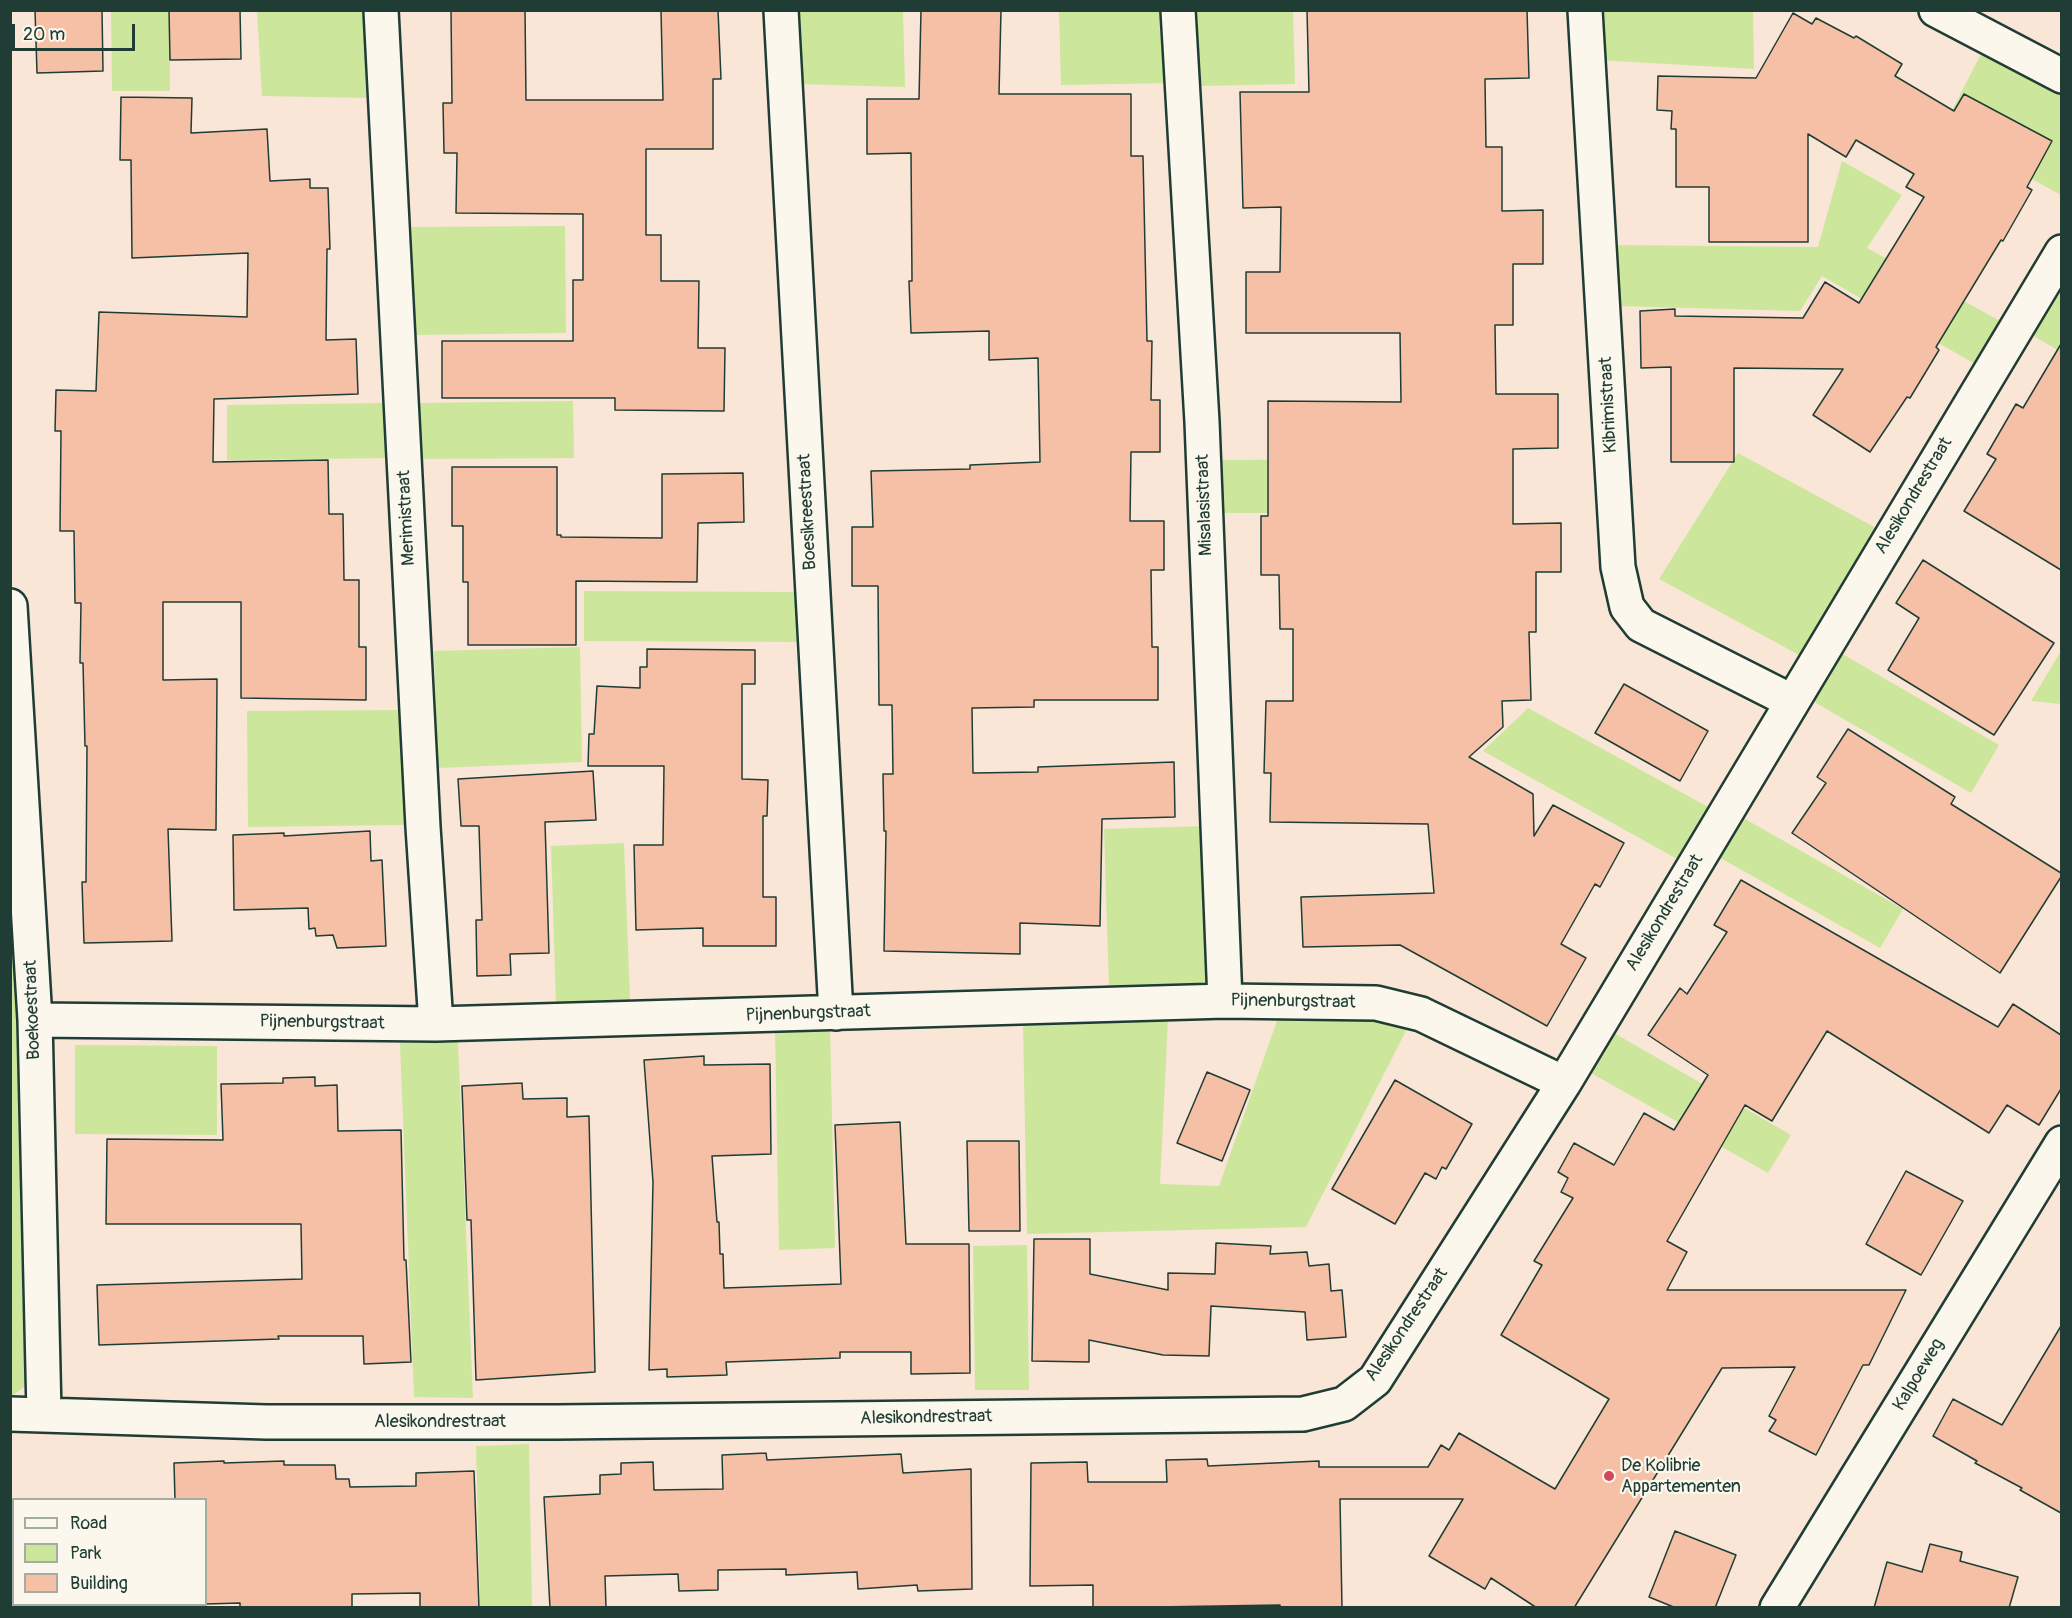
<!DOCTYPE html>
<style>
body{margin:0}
#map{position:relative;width:2072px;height:1618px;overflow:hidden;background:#f9e6d7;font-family:Pangolin,sans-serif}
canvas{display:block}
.frame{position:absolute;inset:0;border:12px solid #1f3d34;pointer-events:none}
.legend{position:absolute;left:12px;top:1498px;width:195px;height:108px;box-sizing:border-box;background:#fbf7ec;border:2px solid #a3ada2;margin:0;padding:8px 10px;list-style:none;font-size:18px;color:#1f3d34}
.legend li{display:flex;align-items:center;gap:12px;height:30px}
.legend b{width:30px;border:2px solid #a3ada2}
.scale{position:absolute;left:12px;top:24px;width:123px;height:27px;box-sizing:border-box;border:3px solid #1f3d34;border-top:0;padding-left:8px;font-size:18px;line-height:21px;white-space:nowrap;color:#1f3d34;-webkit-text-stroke:4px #fbf7ec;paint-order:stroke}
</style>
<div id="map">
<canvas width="2072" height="1618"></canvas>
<div class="frame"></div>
<ul class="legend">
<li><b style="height:8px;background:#fbf7ec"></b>Road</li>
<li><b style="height:16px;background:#cce69c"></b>Park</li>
<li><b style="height:16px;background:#f5c0a6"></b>Building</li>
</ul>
<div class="scale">20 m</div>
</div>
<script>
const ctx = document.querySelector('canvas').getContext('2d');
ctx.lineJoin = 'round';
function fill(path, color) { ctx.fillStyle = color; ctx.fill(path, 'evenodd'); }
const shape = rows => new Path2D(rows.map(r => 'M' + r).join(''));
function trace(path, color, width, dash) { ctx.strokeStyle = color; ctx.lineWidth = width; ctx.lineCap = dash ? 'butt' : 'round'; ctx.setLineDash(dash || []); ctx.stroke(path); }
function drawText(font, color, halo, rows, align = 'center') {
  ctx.font = font + ' Pangolin,sans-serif'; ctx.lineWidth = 4.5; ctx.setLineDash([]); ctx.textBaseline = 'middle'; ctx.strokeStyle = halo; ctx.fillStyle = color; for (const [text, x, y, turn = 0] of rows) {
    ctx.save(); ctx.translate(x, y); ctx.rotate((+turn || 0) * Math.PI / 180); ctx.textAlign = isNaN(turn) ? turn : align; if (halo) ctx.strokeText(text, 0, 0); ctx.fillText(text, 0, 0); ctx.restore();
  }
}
const green = shape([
 [111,11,170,11,170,91,112,91],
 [257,11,364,11,366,98,262,96],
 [793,11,903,11,905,87,797,84],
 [1059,11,1167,11,1171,83,1061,85],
 [1196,11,1293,11,1295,84,1197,86],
 [1596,11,1753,11,1754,69,1598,60],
 [1982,52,2061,93,2061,195,1942,130],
 [1842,161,1902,195,1867,248,2002,322,1975,364,1822,276,1800,311,1616,306,1615,245,1818,247],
 [565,226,566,333,414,335,412,227],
 [2061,285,2061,352,2032,335],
 [573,401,574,458,420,459,420,403],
 [390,403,390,458,227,460,227,405],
 [1738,453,1876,528,1801,656,1659,579],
 [1406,459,1406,513,1222,513,1222,460],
 [584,591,800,592,802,642,584,641],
 [580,647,582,762,438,768,434,651],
 [2061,651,2061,704,2031,701],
 [1839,652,1999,745,1971,793,1811,700],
 [1528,708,1710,808,1679,860,1483,751],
 [401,710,404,825,248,827,247,711],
 [1740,816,1903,909,1880,948,1717,856],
 [10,824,22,1021,29,1383,11,1397],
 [1209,826,1211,978,1202,988,1109,990,1104,829],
 [624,843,630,1000,556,1003,551,846],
 [1168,1018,1160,1184,1219,1186,1278,1018,1411,1021,1306,1227,1027,1234,1023,1024],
 [775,1029,830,1029,835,1248,779,1250],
 [1614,1033,1791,1135,1768,1173,1591,1073],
 [458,1042,473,1398,414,1397,400,1043],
 [75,1045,217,1046,217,1135,75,1134],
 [1027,1245,1029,1390,975,1390,973,1246],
 [529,1444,532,1607,480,1607,476,1446]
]);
const stream = shape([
 [10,1590,12,1608]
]);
const building = shape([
 [35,10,102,10,103,71,37,73,35,10],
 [169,10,240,10,241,59,170,60,169,10],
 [451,10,525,10,526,100,663,100,661,10,718,10,721,79,713,79,713,149,646,149,646,235,661,235,661,281,699,281,698,348,725,348,724,411,615,410,615,398,442,398,442,341,573,341,573,280,583,280,583,214,456,213,457,153,444,153,443,103,452,103,451,10],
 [921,10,1001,10,999,94,1131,94,1131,156,1143,156,1147,341,1152,341,1151,400,1160,400,1160,452,1131,452,1130,521,1164,521,1164,570,1151,570,1152,647,1158,647,1158,700,1034,700,1034,707,972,708,973,773,1038,772,1038,767,1174,762,1175,817,1102,819,1100,926,1020,923,1020,954,884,951,886,831,884,831,883,774,893,774,892,705,879,705,878,586,852,586,852,527,873,527,871,471,970,469,970,465,1040,462,1038,358,989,360,989,331,911,333,909,281,912,281,911,153,867,154,867,99,919,99,921,10],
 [1307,10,1527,10,1529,78,1485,79,1486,147,1502,147,1502,211,1543,210,1543,264,1513,264,1513,325,1495,325,1496,394,1558,394,1558,448,1513,449,1513,524,1561,523,1561,572,1536,572,1536,632,1529,632,1531,700,1502,701,1503,727,1469,757,1533,794,1534,836,1553,805,1624,843,1600,887,1595,884,1561,944,1586,958,1547,1026,1400,945,1303,947,1301,897,1434,893,1428,824,1270,822,1271,773,1264,773,1266,701,1293,701,1293,629,1280,629,1279,575,1261,575,1261,516,1268,516,1268,401,1401,402,1400,333,1246,333,1246,272,1280,272,1281,207,1243,208,1240,92,1309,92,1307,10],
 [1793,13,1812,24,1816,18,1854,38,1856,36,1902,64,1895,76,1954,111,1964,94,2052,141,2027,187,2032,190,2003,241,2001,240,1936,347,1939,350,1910,398,1907,397,1870,452,1813,415,1843,369,1734,368,1734,462,1671,462,1671,367,1641,368,1640,311,1675,309,1675,316,1803,318,1825,282,1859,303,1924,197,1906,187,1914,174,1856,140,1846,157,1808,134,1808,242,1709,242,1709,187,1676,187,1676,129,1671,129,1672,111,1657,110,1658,76,1756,78,1793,13],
 [121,97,192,98,191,133,267,129,270,181,310,179,310,188,328,188,330,249,327,249,326,340,356,339,358,394,214,399,213,462,328,460,329,514,343,514,344,580,359,580,359,647,366,647,366,700,241,698,241,602,163,602,163,680,217,679,216,830,168,829,172,941,84,943,82,882,86,882,87,746,85,746,83,663,80,663,81,603,75,603,74,531,60,531,61,431,55,431,56,390,96,391,99,312,247,317,248,253,132,258,131,160,120,160,121,97],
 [2061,344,2061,570,1964,511,1996,459,1987,454,2016,404,2023,408,2061,344],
 [452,467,557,467,557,535,561,535,561,537,662,538,662,474,743,473,744,522,698,523,697,582,576,581,576,645,468,645,468,582,463,582,463,526,452,526,452,467],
 [1923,560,2054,643,1994,735,1888,670,1919,618,1896,603,1923,560],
 [647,649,755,650,755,684,742,684,742,779,768,780,767,816,763,816,763,897,776,897,776,946,703,946,703,928,636,930,634,845,663,845,664,766,588,766,589,734,594,734,597,686,640,688,640,667,647,667,647,649],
 [1624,684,1708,731,1680,781,1595,733,1624,684],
 [1848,729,1955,797,1951,804,2061,873,2061,877,2000,973,1792,833,1826,783,1817,777,1848,729],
 [593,771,596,820,545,822,549,953,510,954,511,975,477,976,476,920,482,920,479,826,461,826,458,779,593,771],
 [370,831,371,861,382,860,386,946,337,948,333,935,316,936,315,928,309,929,308,908,234,910,233,835,284,833,284,836,370,831],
 [1741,880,1998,1027,2013,1004,2061,1035,2061,1089,2039,1125,2007,1105,1989,1133,1827,1031,1772,1121,1745,1105,1667,1241,1687,1252,1667,1290,1906,1290,1869,1365,1863,1365,1816,1455,1769,1431,1776,1420,1769,1416,1795,1367,1722,1368,1574,1608,1537,1608,1491,1578,1485,1589,1429,1556,1463,1499,1340,1499,1342,1608,1280,1608,1280,1605,1093,1608,1093,1585,1030,1586,1031,1463,1087,1462,1088,1482,1167,1482,1166,1460,1207,1459,1208,1466,1319,1461,1319,1467,1428,1467,1441,1445,1449,1450,1459,1433,1555,1489,1609,1399,1501,1335,1542,1265,1534,1261,1573,1198,1561,1192,1568,1178,1558,1172,1574,1143,1614,1165,1644,1113,1674,1130,1708,1075,1648,1035,1680,988,1687,994,1727,932,1714,925,1741,880],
 [704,1056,704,1065,770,1064,771,1154,712,1156,717,1222,719,1222,720,1254,723,1254,724,1288,841,1284,835,1125,900,1122,906,1244,969,1244,970,1373,911,1374,911,1352,840,1352,840,1358,726,1362,727,1375,667,1377,667,1369,649,1370,653,1182,644,1060,704,1056],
 [1207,1072,1250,1090,1222,1161,1177,1143,1207,1072],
 [315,1077,315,1086,337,1085,338,1131,401,1130,404,1260,406,1260,411,1362,364,1364,363,1336,278,1336,279,1339,99,1345,97,1285,302,1279,301,1224,106,1224,107,1139,223,1140,221,1084,283,1083,283,1078,315,1077],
 [1395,1080,1472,1124,1446,1169,1442,1167,1436,1179,1425,1173,1395,1224,1332,1189,1395,1080],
 [522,1083,523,1099,567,1098,567,1117,589,1116,595,1372,476,1380,471,1220,467,1220,462,1086,522,1083],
 [967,1141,1019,1141,1020,1231,969,1231,967,1141],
 [1906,1171,1963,1201,1921,1275,1866,1244,1906,1171],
 [1034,1239,1090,1239,1090,1274,1168,1290,1168,1273,1215,1274,1216,1243,1271,1246,1270,1254,1307,1252,1309,1266,1329,1264,1331,1291,1342,1290,1346,1337,1307,1340,1305,1312,1211,1306,1209,1356,1163,1355,1089,1340,1089,1362,1032,1361,1034,1239],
 [2061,1326,2061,1513,2020,1490,2022,1488,1975,1463,1977,1461,1933,1436,1953,1399,2002,1425,2061,1326],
 [766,1453,767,1460,901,1454,903,1473,971,1469,972,1589,918,1591,917,1585,858,1589,857,1572,786,1575,786,1569,718,1570,718,1590,679,1591,678,1574,605,1576,606,1608,550,1608,544,1497,600,1494,600,1475,621,1474,621,1463,653,1462,654,1490,723,1489,722,1455,766,1453],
 [224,1461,224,1463,284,1461,284,1465,335,1465,336,1479,349,1479,350,1487,416,1486,416,1473,474,1471,479,1608,420,1608,420,1593,352,1594,352,1608,240,1608,240,1603,206,1604,206,1500,175,1500,174,1463,224,1461],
 [1675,1531,1736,1555,1715,1608,1676,1608,1649,1597,1675,1531],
 [1930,1544,1962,1552,1960,1561,2018,1577,2009,1608,1874,1608,1887,1562,1922,1572,1930,1544]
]);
const minor = shape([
 [381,10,423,827,436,1024],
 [781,10,836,1013],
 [1178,10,1202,422,1225,1001],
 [1585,10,1618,567,1627,607,1641,625,1791,701],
 [1936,10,2062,76],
 [10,606,35,1020,44,1414],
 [35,1020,436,1024,1225,1001,1376,1003,1421,1014,1564,1083],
 [10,1414,266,1422,557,1422,1303,1414,1344,1404,1375,1380,1564,1083,2062,252],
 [1777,1608,2062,1143]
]);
const markers = [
 [1609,1476,6,"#d1495b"]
];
const streetNames = [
 ["Kibrimistraat",1609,405,-93],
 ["Alesikondrestraat",1914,496,-59],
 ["Misalasistraat",1205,505,-92],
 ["Boesikreestraat",808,512,-93],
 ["Merimistraat",407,518,-93],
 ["Alesikondrestraat",1665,913,-59],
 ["Pijnenburgstraat",1293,1002,1],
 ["Boekoestraat",33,1010,-92],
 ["Pijnenburgstraat",808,1014,-2],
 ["Pijnenburgstraat",322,1023,1],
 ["Alesikondrestraat",1407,1325,-56],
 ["Kalpoeweg",1919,1375,-59],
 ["Alesikondrestraat",926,1418,-1],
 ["Alesikondrestraat",440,1422]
];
const poiNames = [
 ["De Kolibrie",1621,1466],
 ["Appartementen",1621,1487]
];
fill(green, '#cce69c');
trace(stream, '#5c8f9e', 12);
fill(building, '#f5c0a6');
trace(building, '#1f3d34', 1.5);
trace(minor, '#1f3d34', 38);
trace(minor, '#fbf7ec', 33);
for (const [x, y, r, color] of markers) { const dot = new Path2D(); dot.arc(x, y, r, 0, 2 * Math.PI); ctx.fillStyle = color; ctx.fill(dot); trace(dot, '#fbf7ec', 2); }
drawText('18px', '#1f3d34', '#fbf7ec', streetNames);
drawText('18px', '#1f3d34', '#fbf7ec', poiNames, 'left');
</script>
